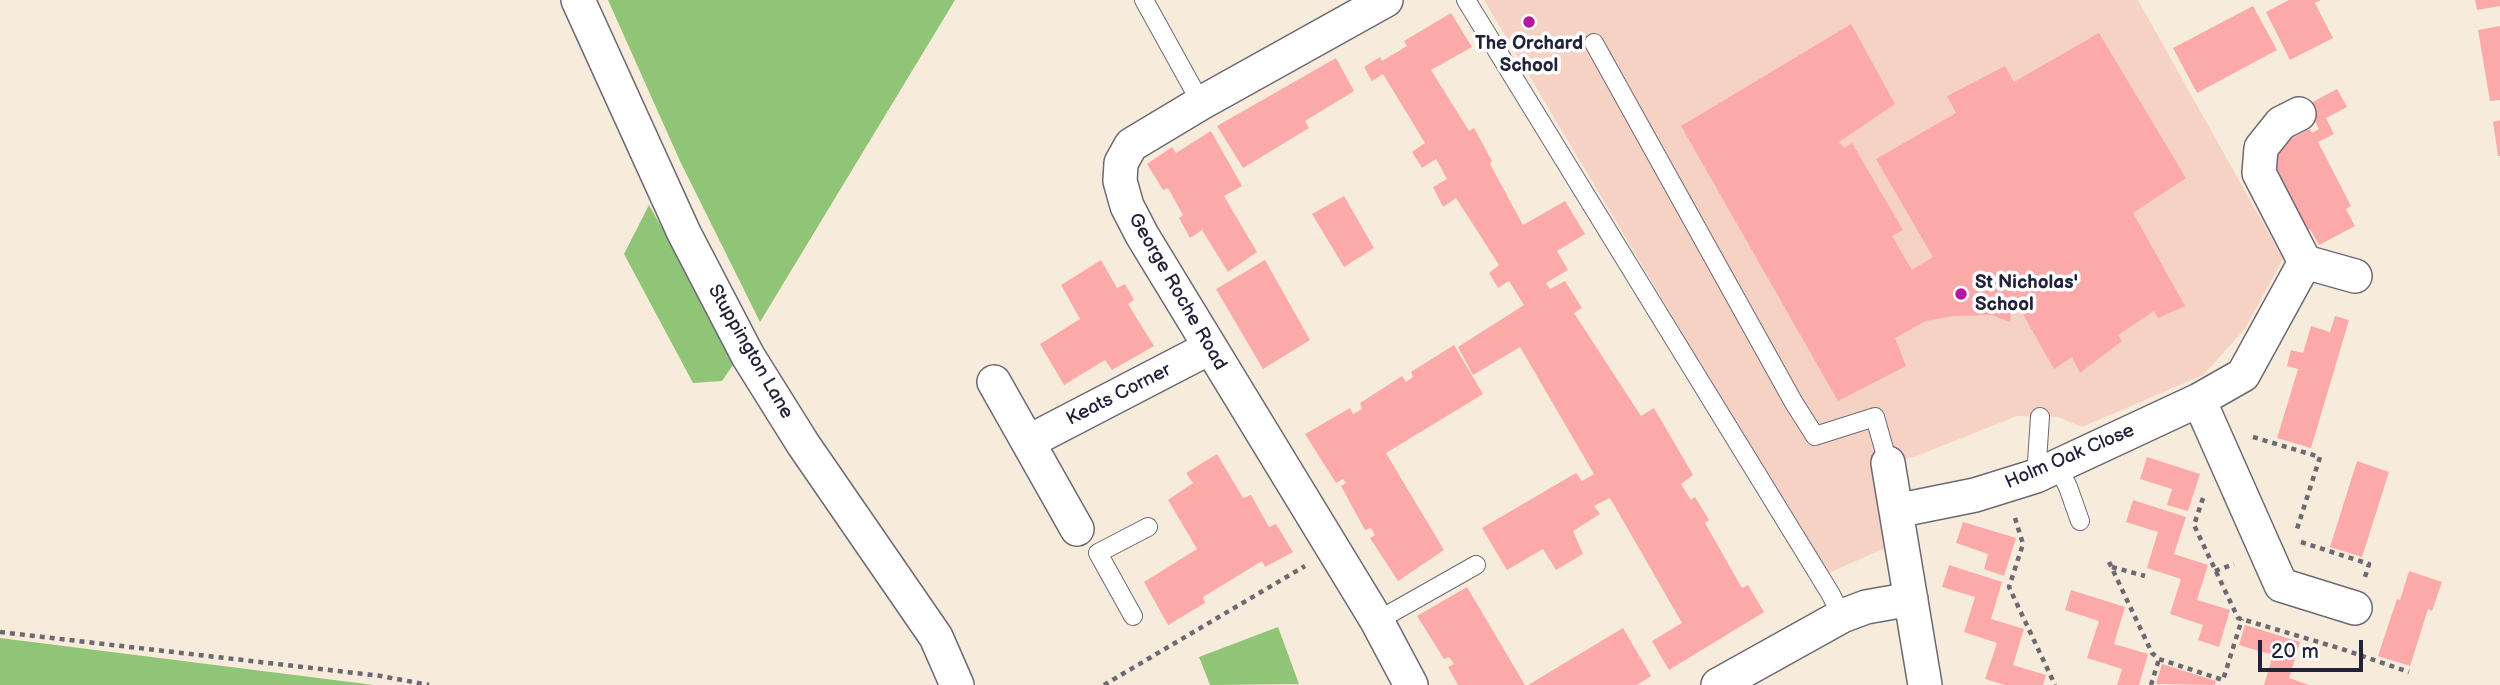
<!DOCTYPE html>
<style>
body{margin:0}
#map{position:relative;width:2500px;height:685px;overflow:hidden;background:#f7ecdc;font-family:"Balsamiq Sans",sans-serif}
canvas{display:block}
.scale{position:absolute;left:2258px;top:640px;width:105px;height:32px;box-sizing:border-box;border:4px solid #22223b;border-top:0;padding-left:9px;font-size:21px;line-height:24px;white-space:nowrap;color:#22223b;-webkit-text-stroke:5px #fff;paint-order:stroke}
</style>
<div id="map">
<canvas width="2500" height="685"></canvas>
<div class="scale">20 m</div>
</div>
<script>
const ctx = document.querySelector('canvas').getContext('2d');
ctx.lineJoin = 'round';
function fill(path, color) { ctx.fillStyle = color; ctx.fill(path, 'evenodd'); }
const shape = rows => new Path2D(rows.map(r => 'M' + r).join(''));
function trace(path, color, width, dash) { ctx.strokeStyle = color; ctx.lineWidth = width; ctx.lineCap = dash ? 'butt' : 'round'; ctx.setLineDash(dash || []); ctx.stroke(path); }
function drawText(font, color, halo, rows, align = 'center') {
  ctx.font = font + ' "Balsamiq Sans",sans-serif'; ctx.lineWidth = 7; ctx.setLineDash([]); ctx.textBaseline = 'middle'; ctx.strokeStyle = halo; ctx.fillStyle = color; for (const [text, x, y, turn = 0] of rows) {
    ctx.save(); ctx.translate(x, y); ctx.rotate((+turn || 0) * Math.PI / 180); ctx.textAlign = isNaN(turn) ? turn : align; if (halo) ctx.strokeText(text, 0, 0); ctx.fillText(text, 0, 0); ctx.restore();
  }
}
const built = shape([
 [1484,0,2138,0,2283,259,2245,329,2203,375,2082,427,2058,417,2017,416,1914,457,1873,466,1888,547,1826,574]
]);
const green = shape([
 [608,0,955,0,760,322,680,161],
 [649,205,737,359,722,381,693,383,624,254],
 [1278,627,1299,684,1210,685,1199,657],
 [0,638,374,685,0,685]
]);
const building = shape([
 [2289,0,2321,0,2315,3,2333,38,2290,60,2266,12],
 [2475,0,2500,0,2500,6,2477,10],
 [2253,6,2277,50,2197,93,2173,48],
 [1451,13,1472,47,1431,70,1469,131,1474,128,1492,161,1490,164,1523,225,1565,201,1585,234,1557,251,1568,270,1546,283,1550,289,1565,281,1582,308,1574,313,1641,416,1654,408,1693,475,1681,484,1691,500,1695,497,1709,520,1705,523,1742,588,1748,585,1764,612,1669,670,1652,641,1682,623,1610,498,1594,506,1600,514,1573,531,1583,554,1556,570,1543,549,1507,570,1482,528,1576,473,1582,481,1594,474,1520,347,1473,375,1458,347,1524,305,1509,281,1498,288,1489,273,1499,265,1456,198,1443,207,1433,187,1447,179,1436,159,1422,168,1412,152,1425,143,1383,74,1372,81,1364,67,1380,57,1382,61,1407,46,1404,41],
 [1851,24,1895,104,1839,142,1844,148,1852,143,1903,230,1892,236,1912,270,1933,257,1876,159,1956,113,1947,96,2005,66,2014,82,2099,33,2186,178,2133,213,2185,306,2158,318,2154,311,2118,335,2122,341,2080,373,2072,357,2054,369,2012,295,2010,322,1992,315,1953,316,1926,321,1895,338,1906,366,1838,401,1681,126],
 [2500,26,2500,100,2490,101,2478,30],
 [1336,58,1354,91,1305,121,1309,128,1243,168,1217,126],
 [2337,89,2347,107,2326,118,2334,134,2318,142,2351,206,2346,209,2355,226,2319,245,2310,229,2302,233,2262,153,2310,129,2312,133,2319,129,2307,105],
 [2500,120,2500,156,2498,156,2493,122],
 [1211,131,1242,186,1224,196,1257,252,1228,272,1202,230,1190,238,1179,218,1183,215,1168,188,1163,190,1147,164,1172,147,1176,153],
 [1344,196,1374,248,1344,267,1312,214],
 [1101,260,1117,288,1125,284,1134,300,1128,304,1154,346,1112,370,1105,360,1064,385,1040,344,1080,319,1061,285],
 [1265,260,1310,340,1263,369,1216,289],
 [2335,316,2349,320,2311,448,2277,438,2298,369,2287,366,2291,350,2303,353,2311,326,2330,332],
 [1454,345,1483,394,1386,453,1444,550,1398,581,1370,538,1375,535,1371,528,1365,530,1341,486,1346,483,1343,479,1336,483,1305,434,1350,408,1353,414,1362,409,1360,403,1402,376,1406,382,1413,377,1411,372],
 [1217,454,1243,498,1251,495,1269,527,1276,524,1293,552,1265,567,1262,561,1203,597,1205,603,1168,625,1144,582,1197,549,1168,500,1193,483,1186,473],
 [2147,457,2200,474,2188,511,2167,505,2172,489,2140,479],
 [2357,461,2389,472,2362,557,2330,547],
 [2133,500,2186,517,2174,554,2208,565,2197,600,2230,610,2219,647,2198,640,2203,625,2170,614,2181,579,2147,568,2158,532,2126,522],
 [1963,522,2016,538,2004,576,1984,569,1988,554,1956,543],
 [1949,565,2002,582,1991,619,2024,629,2013,665,2046,675,2043,685,2005,685,1985,679,1997,643,1964,632,1975,597,1942,587],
 [2409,571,2442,582,2432,611,2428,609,2410,666,2378,656,2397,599,2400,600],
 [1467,587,1525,685,1458,685,1448,667,1454,664,1449,657,1444,659,1417,616],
 [2071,590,2125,607,2114,644,2148,654,2139,685,2117,685,2122,669,2087,658,2099,621,2065,610],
 [2245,625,2300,642,2289,678,2309,685,2264,685,2273,655,2239,645],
 [1623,628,1651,676,1637,685,1528,685],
 [2162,664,2216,681,2215,685,2156,684]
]);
const path = shape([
 [2253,437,2320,457,2296,532],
 [2203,498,2194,525,2238,618,2342,649,2409,672],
 [2015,518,2023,544,2009,587,2055,685],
 [2301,542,2369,564,2365,577],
 [2109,562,2152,653,2159,659,2223,680,2242,619],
 [2112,567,2145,576],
 [2215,571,2234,564],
 [0,632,381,676,429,685],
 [1104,685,1305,566],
 [2151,685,2159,659]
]);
const service = shape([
 [1144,0,1201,103],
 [1466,0,1830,593,1842,616],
 [1594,43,1794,403,1815,436,1875,417,1888,463],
 [2057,465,2068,487,2080,521],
 [2036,476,2040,417],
 [1133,616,1098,553,1148,527],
 [1377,621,1476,565]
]);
const minor = shape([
 [578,0,684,233,748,356,803,444,936,637,957,685],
 [1386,0,1201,103,1131,145,1121,163,1120,181,1127,206,1142,235,1377,621,1411,685],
 [2305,262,2355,276],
 [994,382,1077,529],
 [2199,400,2281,585,2355,608],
 [1028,442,1209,348],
 [1888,463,1925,685],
 [1896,511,1975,495,2036,476,2199,400,2243,375,2305,262,2259,173,2261,148,2281,123,2299,114],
 [1718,685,1842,616,1866,607,1911,599]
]);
const markers = [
 [1529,22,7,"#b5179e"],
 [1961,294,7,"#b5179e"]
];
const poiNames = [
 ["The Orchard",1529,44],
 ["School",1529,66],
 ["St Nicholas'",1975,283,"left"],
 ["School",1975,305,"left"]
];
const streetNames = [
 ["George Roche Road",1177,292,60],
 ["Stuppington Lane",750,352,60],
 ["Keats Corner",1119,395,-27],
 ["Holm Oak Close",2070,457,-23]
];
fill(built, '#f6d2c5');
fill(green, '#90c476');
fill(building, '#fcaaa9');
trace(service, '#6d6973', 20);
trace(minor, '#6d6973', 36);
trace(path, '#6d6973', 4.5, [5, 5]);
trace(service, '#fff', 18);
trace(minor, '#fff', 33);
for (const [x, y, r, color] of markers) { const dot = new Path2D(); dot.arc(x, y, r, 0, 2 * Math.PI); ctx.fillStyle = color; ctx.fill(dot); trace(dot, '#fff', 2.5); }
drawText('bold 19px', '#22223b', '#fff', poiNames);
drawText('19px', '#22223b', '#fff', streetNames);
</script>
